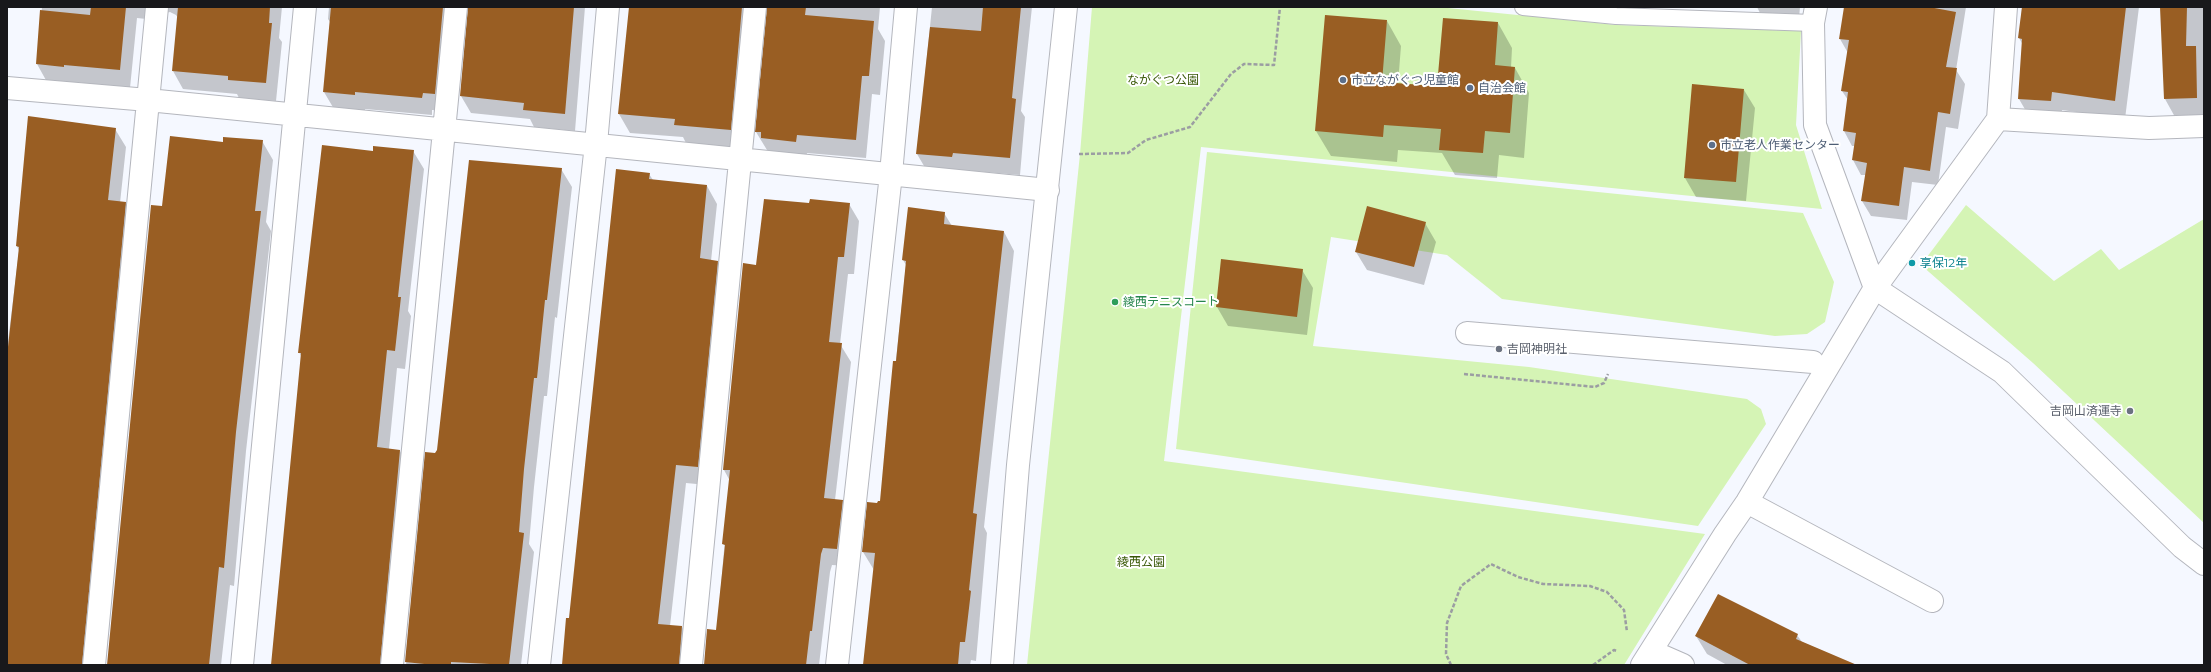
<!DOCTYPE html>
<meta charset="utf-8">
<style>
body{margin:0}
#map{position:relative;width:2211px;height:672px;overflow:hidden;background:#f5f8ff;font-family:Montserrat,sans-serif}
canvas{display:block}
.frame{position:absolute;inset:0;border:8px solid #18181b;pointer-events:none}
</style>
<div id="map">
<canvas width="2211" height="672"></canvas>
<div class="frame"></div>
</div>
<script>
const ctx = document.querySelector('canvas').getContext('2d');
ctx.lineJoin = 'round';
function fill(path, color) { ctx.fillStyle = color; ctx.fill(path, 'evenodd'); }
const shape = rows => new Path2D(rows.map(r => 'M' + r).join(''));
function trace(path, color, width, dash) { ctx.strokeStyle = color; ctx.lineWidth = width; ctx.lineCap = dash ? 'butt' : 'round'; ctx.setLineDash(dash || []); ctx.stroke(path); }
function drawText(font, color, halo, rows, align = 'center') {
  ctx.font = font + ' Montserrat,"Noto Sans JP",sans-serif'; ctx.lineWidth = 4; ctx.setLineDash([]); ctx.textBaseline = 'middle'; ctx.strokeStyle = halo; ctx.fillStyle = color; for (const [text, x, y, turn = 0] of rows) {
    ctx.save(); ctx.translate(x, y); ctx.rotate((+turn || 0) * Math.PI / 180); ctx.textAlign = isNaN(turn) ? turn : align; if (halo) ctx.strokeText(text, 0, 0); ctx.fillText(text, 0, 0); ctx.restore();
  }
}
const green = shape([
 [1092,7,1438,7,1617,25,1801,31,1796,125,1822,209,1201,147,1164,461,1705,534,1624,665,1027,665,1080,154],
 [1207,152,1803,213,1834,282,1825,322,1807,334,1775,336,1502,299,1447,255,1331,237,1313,346,1529,367,1747,399,1761,409,1766,424,1698,526,1176,449],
 [1966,205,2054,281,2101,249,2119,270,2204,219,2204,523,2033,363,1921,265]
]);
const shadow = shape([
 [42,7,282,7,279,38,282,42,276,101,239,98,237,94,183,89,173,71,178,18,176,15,170,12,162,14,156,20,137,18,130,88,74,82,74,84,47,82,37,64],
 [329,7,585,7,575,131,534,127,530,119,471,113,461,96,469,11,460,13,444,111,432,110,432,115,365,109,365,112,334,109,324,92,330,22,328,19],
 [631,7,880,7,878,29,885,41,880,95,872,94,866,158,807,153,806,160,773,156,767,150,756,132,768,12,755,18,741,148,686,143,683,137,630,133,619,114],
 [932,7,1032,7,1021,111,1025,117,1020,175,962,170,962,174,927,171,917,154],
 [1757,7,1800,7,1799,18,1761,15],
 [1845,7,1966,7,1956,70,1965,84,1958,129,1946,127,1938,185,1912,182,1907,220,1871,216,1862,201,1866,175,1861,175,1853,160,1855,146,1852,146,1844,131,1848,100,1842,91,1848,53,1840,39],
 [2022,7,2139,7,2125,119,2062,110,2061,120,2030,118,2019,99,2023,45,2019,38],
 [2161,7,2204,7,2204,116,2175,117,2165,99],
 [1387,21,1401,46,1398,84,1438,88,1498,23,1512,48,1511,68,1515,68,1529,93,1524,158,1499,155,1497,178,1455,175,1442,153,1398,150,1397,162,1331,156,1316,131],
 [1744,90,1755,108,1746,201,1696,197,1685,178],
 [115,129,126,147,120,203,125,203,136,222,93,665,7,665,7,350,19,251,17,246],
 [262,141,273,160,266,222,271,231,246,451,234,586,230,585,221,665,108,665,163,207,223,143],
 [413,151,424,169,408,311,411,316,405,369,397,368,389,449,400,451,410,469,391,665,272,665,302,358,299,352,374,152],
 [561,169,572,187,557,318,555,317,547,396,544,396,534,487,529,544,534,552,521,665,406,665,426,453,436,455],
 [649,174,653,180,707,186,717,204,711,261,717,262,727,279,707,485,686,483,670,626,682,627,692,645,690,665,563,665],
 [849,204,859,221,854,274,848,274,840,344,851,362,835,500,842,501,852,518,847,566,832,565,830,572,819,665,705,665,717,631,730,481,724,470,757,266,810,205],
 [944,213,952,226,1004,232,1014,251,984,527,987,533,976,661,971,660,970,665,865,665,874,570,863,552,878,505,881,502,906,265,903,260],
 [1425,223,1436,242,1424,285,1367,270,1356,252],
 [1222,260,1302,270,1313,288,1307,335,1228,326,1217,307],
 [1797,635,1802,642,1855,665,1727,665,1707,654,1696,636]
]);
const building = shape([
 [91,7,126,7,120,70,64,65,64,67,36,64,40,10,90,15],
 [178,7,270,7,269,23,272,23,266,83,228,80,228,76,172,71],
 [331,7,443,7,435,94,423,93,422,98,355,92,355,95,323,92],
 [468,7,574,7,565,114,523,110,524,103,460,96],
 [629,7,742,7,731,130,674,125,675,119,618,114],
 [767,7,806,7,805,15,874,21,869,76,862,76,856,140,797,135,796,142,761,138,761,132,755,132],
 [983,7,1021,7,1012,98,1016,99,1010,158,953,153,952,157,916,154,930,27,981,31],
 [1844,7,1929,7,1956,12,1946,67,1957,68,1950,114,1938,112,1930,171,1904,167,1899,206,1861,201,1867,163,1852,160,1856,133,1843,131,1848,92,1841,91,1849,40,1839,39],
 [2022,7,2126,7,2115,101,2052,92,2051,101,2018,99,2022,39,2018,38],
 [2160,7,2187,7,2186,46,2196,46,2197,98,2164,99],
 [1325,15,1387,20,1382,82,1437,86,1443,18,1498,22,1495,65,1515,67,1510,133,1485,131,1483,153,1439,150,1441,129,1384,125,1383,137,1315,131],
 [1692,84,1744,89,1736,182,1684,178],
 [28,116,116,128,108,200,126,202,82,665,7,665,7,356,19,247,16,246],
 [170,136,223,142,223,137,263,140,255,211,261,211,236,432,224,568,219,567,209,665,107,665,151,205,162,206],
 [322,145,373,151,373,146,414,150,398,297,401,297,395,351,387,350,377,447,400,450,380,665,271,665,301,353,298,353],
 [469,160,562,168,547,300,545,300,537,378,534,378,524,469,519,532,524,533,509,665,451,662,451,665,434,665,405,662,425,452,435,453,437,450],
 [616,169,650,173,649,179,707,185,700,258,718,261,698,467,676,465,658,624,682,626,679,665,562,665,566,618,569,618],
 [764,199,809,203,810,199,850,203,844,257,838,257,829,342,842,343,824,498,843,500,837,549,823,548,821,554,812,631,810,631,806,665,704,665,707,629,716,630,725,545,722,544,730,470,723,470,743,263,756,265],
 [1367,206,1426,222,1414,267,1355,252],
 [908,207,945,212,944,224,1004,231,973,513,977,514,969,590,971,591,965,642,960,642,958,665,863,665,875,553,862,552,867,502,877,503,878,501,880,501,888,413,893,361,896,361,906,261,902,260],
 [1221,259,1303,269,1297,317,1216,307],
 [1718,594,1798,634,1796,639,1857,665,1750,665,1695,636]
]);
const path = shape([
 [1079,154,1128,153,1146,140,1190,127,1231,74,1244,64,1274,65,1280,7],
 [1464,374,1595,387,1604,383,1608,374],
 [1451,665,1446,654,1447,623,1461,586,1491,564,1518,577,1543,584,1590,586,1607,592,1624,610,1627,632],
 [1593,665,1614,650,1617,651]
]);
const service = shape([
 [1523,7,1616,16,1813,23]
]);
const pedestrian = shape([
 [1467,333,1813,362]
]);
const minor = shape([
 [1816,7,1813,23,1815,125,1875,288,2002,372,2182,547,2204,564],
 [7,88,148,100,1048,190],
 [1998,119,2149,128,2204,126],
 [1747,502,1932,601],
 [1651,651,1683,665],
 [94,665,157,7],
 [242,665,305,7],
 [392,665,456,7],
 [539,665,596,144,608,7],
 [691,665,755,7],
 [837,665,891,174,906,7],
 [1642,665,1725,534,1747,502,1875,288,1998,119,2006,7]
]);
const tertiary = shape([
 [1002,665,1018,465,1066,7]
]);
const markers = [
 [1343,80,4,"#5c6f8a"],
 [1470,88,4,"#5c6f8a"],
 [1712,145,4,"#5c6f8a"],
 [1912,263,4,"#0f9aa8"],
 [1115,302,4,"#2e9e5b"],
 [1499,349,4,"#6b7280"],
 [2130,411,4,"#6b7280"]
];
const parkNames = [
 ["ながぐつ公園",1163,80],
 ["綾西公園",1141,562]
];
const serviceNames = [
 ["市立ながぐつ児童館",1351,80],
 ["自治会館",1478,88],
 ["市立老人作業センター",1720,145]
];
const cultureNames = [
 ["享保12年",1920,263]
];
const leisureNames = [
 ["綾西テニスコート",1123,302]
];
const worshipNames = [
 ["吉岡神明社",1507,349],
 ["吉岡山済運寺",2122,411,"right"]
];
fill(green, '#d5f4b5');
fill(shadow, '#0003');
fill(building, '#995e23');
trace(service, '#b4b6bd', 18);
trace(pedestrian, '#b4b6bd', 24);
trace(minor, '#b4b6bd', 24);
trace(tertiary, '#b4b6bd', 24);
trace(path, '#9b9da2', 2.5, [4, 2]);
trace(service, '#fff', 16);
trace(pedestrian, '#fff', 22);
trace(minor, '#fff', 22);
trace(tertiary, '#fff', 22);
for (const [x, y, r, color] of markers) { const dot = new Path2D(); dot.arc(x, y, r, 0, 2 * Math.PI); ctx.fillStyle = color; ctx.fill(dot); trace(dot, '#fff', 1.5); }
drawText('12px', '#395806', '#fff', parkNames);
drawText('12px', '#4e5e75', '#fff', serviceNames, 'left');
drawText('12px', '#0d838f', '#fff', cultureNames, 'left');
drawText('12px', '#27864d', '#fff', leisureNames, 'left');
drawText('12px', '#5b616d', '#fff', worshipNames, 'left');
</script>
